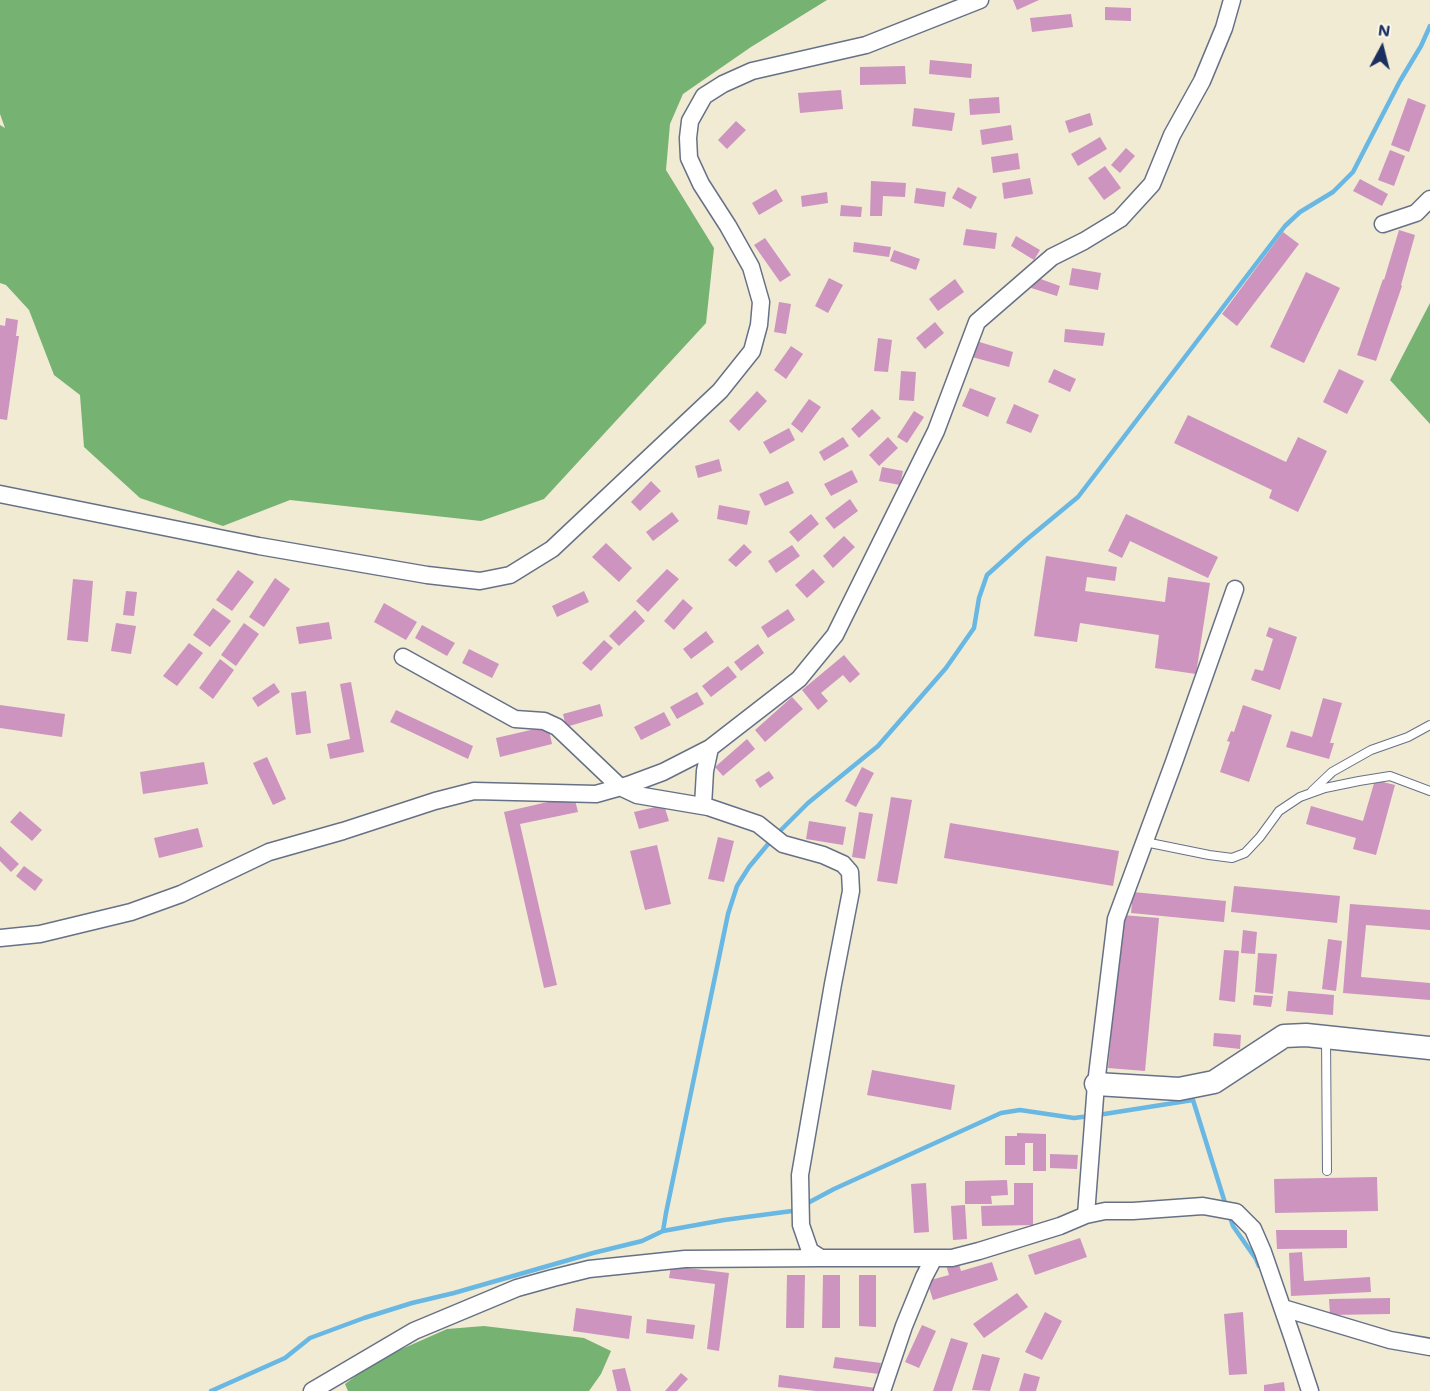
<!DOCTYPE html>
<style>
body{margin:0}
#map{position:relative;width:1430px;height:1391px;overflow:hidden;background:#f1ebd3;font-family:Mali,sans-serif}
canvas{display:block}
.north{position:absolute;left:1352px;top:18px;width:60px;height:60px;-webkit-text-stroke:4px #fbf7ec;paint-order:stroke;rotate:7deg;font-size:16px;font-weight:700;line-height:24px;text-align:center;color:#1b2f5e}
.north::after{content:'';display:block;margin:auto;width:21px;height:27px;background:#1b2f5e;clip-path:polygon(50% 0,100% 100%,50% 72%,0 100%)}
</style>
<div id="map">
<canvas width="1430" height="1391"></canvas>
<div class="north">N</div>
</div>
<script>
const ctx = document.querySelector('canvas').getContext('2d');
ctx.lineJoin = 'round';
function fill(path, color) { ctx.fillStyle = color; ctx.fill(path, 'evenodd'); }
const shape = rows => new Path2D(rows.map(r => 'M' + r).join(''));
function trace(path, color, width, dash) { ctx.strokeStyle = color; ctx.lineWidth = width; ctx.lineCap = dash ? 'butt' : 'round'; ctx.setLineDash(dash || []); ctx.stroke(path); }
const forest = shape([
 [0,0,827,0,751,47,683,94,670,124,666,170,714,248,706,323,544,499,481,521,290,500,223,526,140,498,84,447,80,395,54,375,29,310,6,285,0,283,0,125,5,128,0,114],
 [1430,303,1430,424,1390,380],
 [484,1326,584,1338,611,1351,601,1374,589,1391,348,1391,345,1384,377,1360,447,1329]
]);
const stream = shape([
 [1098,1115,1193,1100,1226,1206],
 [804,1205,834,1189,1001,1113,1020,1110,1074,1118,1090,1116],
 [1229,1214,1233,1226,1256,1259,1259,1266],
 [663,1231,724,1220,792,1211,797,1208],
 [211,1391,285,1358,310,1338,364,1318,412,1303,454,1293,593,1253,642,1241,663,1231,666,1213,728,914,737,886,749,867,774,837,808,803,878,746,946,668,974,628,979,598,987,575,1026,540,1078,497,1285,226,1300,212,1333,192,1353,172,1400,81,1421,46,1430,26]
]);
const building = shape([
 [1013,0,1039,0,1017,10],
 [1105,7,1131,8,1131,21,1105,20],
 [1071,14,1073,27,1032,32,1030,18],
 [930,60,972,64,971,78,929,74],
 [905,66,906,84,860,85,860,67],
 [841,90,843,109,800,113,798,93],
 [999,97,1000,113,970,115,969,99],
 [1408,98,1426,105,1409,152,1391,145],
 [914,108,955,113,952,131,912,126],
 [1090,113,1093,125,1069,133,1065,121],
 [736,121,746,130,727,149,718,140],
 [1011,125,1013,140,982,145,980,130],
 [1100,137,1107,149,1078,166,1071,154],
 [1126,148,1135,156,1120,173,1111,165],
 [1390,150,1405,156,1394,186,1378,180],
 [1018,153,1020,169,993,173,991,157],
 [1105,166,1121,188,1104,200,1088,178],
 [1030,178,1033,194,1004,199,1002,183],
 [1360,179,1388,194,1382,206,1353,191],
 [871,181,906,183,905,197,883,196,882,216,870,216],
 [958,187,977,197,971,209,952,198],
 [916,188,946,192,944,207,914,203],
 [776,189,783,201,759,215,752,203],
 [827,192,828,203,802,207,801,196],
 [841,205,862,207,861,217,840,216],
 [966,229,997,233,995,249,963,245],
 [1399,230,1415,235,1401,285,1402,286,1376,361,1357,355,1383,279,1384,280],
 [1283,232,1299,244,1237,326,1222,314],
 [1016,236,1040,250,1034,260,1011,246],
 [765,238,791,275,780,282,754,245],
 [854,242,891,247,889,257,853,252],
 [894,250,920,259,916,270,890,261],
 [1072,268,1101,273,1098,290,1069,285],
 [1306,272,1340,288,1304,363,1270,347],
 [1035,277,1060,286,1057,296,1031,288],
 [829,278,843,285,828,313,815,306],
 [955,279,964,292,938,311,929,299],
 [779,302,791,304,786,334,774,332],
 [6,318,18,320,16,336,19,336,7,420,0,419,0,325,5,326],
 [935,322,944,333,925,349,916,338],
 [1065,329,1105,333,1103,346,1064,342],
 [878,338,892,340,888,372,874,371],
 [976,341,1013,352,1009,367,972,357],
 [791,346,803,354,786,379,774,370],
 [1054,369,1076,379,1070,392,1048,382],
 [1339,369,1364,381,1347,414,1323,402],
 [901,371,916,372,914,401,899,400],
 [970,388,996,398,988,417,962,406],
 [757,391,767,401,739,431,729,421],
 [809,399,821,407,802,433,791,424],
 [1014,404,1039,415,1031,433,1006,423],
 [872,409,881,418,859,438,851,429],
 [914,411,924,417,907,443,897,437],
 [1188,415,1286,462,1298,437,1327,451,1298,512,1269,498,1272,490,1174,443],
 [789,428,795,440,770,454,763,442],
 [843,437,849,446,824,461,819,452],
 [888,437,898,448,879,466,869,455],
 [719,459,722,471,698,478,695,466],
 [882,467,903,471,900,485,879,481],
 [852,470,858,482,831,496,824,484],
 [651,481,661,491,640,511,631,502],
 [788,481,794,493,765,506,759,494],
 [850,499,858,511,834,529,825,518],
 [719,505,750,511,747,525,717,519],
 [672,512,679,521,653,541,646,532],
 [811,514,819,524,798,542,789,532],
 [1126,514,1218,557,1208,578,1130,541,1122,558,1108,551],
 [844,536,855,547,833,568,823,556],
 [606,543,632,568,619,582,592,557],
 [744,544,752,552,736,567,728,560],
 [792,545,800,556,776,573,768,561],
 [1046,556,1117,567,1115,581,1087,577,1085,591,1165,602,1168,577,1210,583,1196,674,1155,668,1159,635,1080,623,1077,642,1034,636],
 [667,569,679,579,648,612,636,601],
 [813,569,825,582,807,598,795,585],
 [238,570,254,582,232,611,216,600],
 [275,578,290,589,264,627,249,617],
 [73,579,93,581,88,642,67,640],
 [126,591,137,592,134,616,123,615],
 [584,591,589,602,557,617,552,606],
 [683,599,693,608,674,630,664,621],
 [384,603,417,622,406,640,374,622],
 [213,608,231,621,210,647,193,635],
 [788,609,795,620,768,638,761,627],
 [635,610,645,621,619,646,609,636],
 [329,622,332,639,299,644,296,627],
 [116,623,136,626,131,654,111,651],
 [244,623,259,634,236,666,221,655],
 [422,625,455,643,447,656,415,638],
 [1269,627,1297,637,1280,690,1251,680,1255,669,1263,671,1273,639,1266,636],
 [706,631,714,642,691,659,683,649],
 [604,640,613,648,591,671,582,663],
 [189,643,203,653,177,686,163,676],
 [758,644,764,653,741,671,734,662],
 [469,649,499,664,492,678,462,663],
 [844,655,860,674,850,683,843,675,821,693,828,701,818,710,802,690],
 [220,659,234,670,213,699,199,688],
 [728,666,737,677,711,697,702,686],
 [351,682,364,752,330,759,327,744,350,739,340,684],
 [274,683,280,692,258,707,252,698],
 [306,691,311,733,296,735,291,693],
 [697,692,704,704,677,719,670,707],
 [792,697,803,709,765,742,755,730],
 [1323,698,1342,703,1330,743,1334,743,1329,759,1286,747,1291,731,1312,737],
 [600,704,603,716,566,727,563,714],
 [0,705,65,714,62,737,0,728],
 [1243,705,1272,715,1249,782,1220,772,1230,742,1227,741,1231,731,1234,732],
 [396,710,473,746,468,759,390,722],
 [664,712,671,725,641,740,634,727],
 [548,726,552,744,500,757,496,738],
 [747,739,755,749,723,776,715,767],
 [267,757,286,799,273,805,253,763],
 [204,762,208,784,143,794,140,772],
 [862,767,874,773,856,807,845,801],
 [769,771,774,778,760,788,755,780],
 [1375,780,1395,785,1376,855,1353,849,1356,838,1306,824,1311,806,1363,821],
 [574,796,578,812,520,824,557,985,544,988,504,812],
 [891,797,912,800,897,884,877,881],
 [664,805,669,821,639,829,634,812],
 [20,811,42,830,32,841,10,822],
 [859,812,873,814,865,859,852,857],
 [809,821,846,827,843,845,806,839],
 [950,823,1119,851,1113,886,944,858],
 [198,828,203,847,159,858,154,838],
 [718,837,734,841,724,882,708,879],
 [657,845,671,904,645,910,630,851],
 [0,846,19,864,11,872,0,861],
 [24,866,43,880,35,891,16,876],
 [1234,886,1340,896,1337,923,1231,912],
 [1133,892,1226,901,1224,922,1131,913],
 [1350,904,1430,910,1430,930,1366,925,1361,977,1430,983,1430,1000,1343,993],
 [1122,915,1159,918,1145,1071,1108,1068],
 [1243,930,1257,932,1255,954,1241,953],
 [1328,939,1342,941,1336,991,1322,989],
 [1224,950,1239,951,1235,1002,1219,1000],
 [1258,953,1277,954,1273,994,1255,992],
 [1288,991,1334,995,1333,1015,1286,1011],
 [1254,995,1273,996,1271,1007,1253,1005],
 [1214,1033,1241,1035,1240,1049,1213,1046],
 [872,1070,955,1085,951,1110,867,1095],
 [1017,1133,1046,1134,1046,1171,1033,1171,1033,1143,1025,1143,1025,1165,1005,1165,1005,1136,1017,1136],
 [1050,1154,1078,1155,1077,1169,1050,1168],
 [1377,1177,1378,1211,1275,1213,1274,1179],
 [1007,1180,1008,1195,991,1196,992,1204,965,1204,965,1181],
 [926,1183,929,1232,914,1233,911,1184],
 [1014,1183,1033,1183,1033,1225,982,1226,981,1206,1014,1205],
 [965,1205,967,1239,953,1240,951,1206],
 [1276,1230,1347,1230,1347,1248,1277,1249],
 [1080,1238,1087,1257,1035,1275,1028,1255],
 [1302,1252,1304,1281,1370,1277,1371,1292,1291,1296,1289,1253],
 [958,1261,961,1271,992,1262,998,1280,933,1300,927,1281,949,1275,946,1265],
 [671,1266,729,1273,719,1351,707,1349,715,1284,669,1278],
 [787,1275,805,1275,804,1328,786,1328],
 [823,1275,840,1275,840,1328,822,1328],
 [859,1275,876,1275,876,1327,859,1326],
 [1017,1293,1028,1307,984,1338,973,1324],
 [1390,1298,1390,1314,1330,1315,1329,1299],
 [576,1308,632,1316,629,1339,573,1331],
 [1045,1312,1062,1321,1042,1360,1025,1352],
 [1243,1312,1247,1374,1229,1375,1224,1314],
 [647,1319,695,1325,693,1339,646,1333],
 [922,1325,936,1331,919,1368,905,1362],
 [951,1338,968,1343,952,1391,933,1391],
 [982,1354,1000,1358,990,1391,972,1390],
 [835,1357,881,1363,879,1374,833,1368],
 [625,1368,631,1391,617,1391,612,1370],
 [681,1373,688,1379,677,1391,665,1391],
 [1024,1373,1040,1377,1036,1391,1019,1391],
 [779,1375,876,1388,875,1391,816,1391,778,1387],
 [1284,1382,1285,1391,1264,1391,1264,1385]
]);
const lane = shape([
 [1312,791,1332,772,1371,750,1408,737,1430,725],
 [1145,842,1209,855,1232,858,1245,853,1260,837,1279,811,1300,797,1325,788,1359,781,1390,776,1430,791],
 [1326,1037,1327,1171]
]);
const street = shape([
 [1383,224,1416,213,1430,199],
 [0,494,259,546,427,575,480,581,510,575,552,549,720,391,752,351,759,325,761,302,751,267,728,226,701,184,689,158,688,138,690,121,704,96,723,84,752,71,866,45,980,0],
 [1235,589,1174,762,1116,919,1096,1084,1086,1215,1105,1211,1133,1211,1203,1206,1236,1212,1253,1229,1263,1252,1293,1339,1310,1391],
 [403,657,515,719,544,721,557,727,620,787,637,795,708,807,758,824,783,844,823,855,843,864,850,872,851,891,833,984,800,1175,801,1225,810,1251,821,1258,952,1258,979,1251,1060,1226,1086,1215],
 [703,806,705,771,710,748],
 [0,938,40,934,131,912,181,894,269,852,343,831,435,801,474,791,596,794,628,785,663,772,710,748,799,679,835,635,936,431,977,322,1052,257,1084,241,1120,219,1152,184,1172,135,1202,81,1224,28,1232,0],
 [1283,1308,1390,1340,1430,1347],
 [312,1391,414,1331,517,1288,553,1278,589,1269,685,1259,821,1258],
 [882,1391,904,1326,924,1277,934,1258]
]);
const secondary = shape([
 [1096,1084,1179,1089,1214,1082,1284,1036,1306,1035,1430,1048]
]);
fill(forest, '#76b272');
trace(stream, '#69b7e3', 4.5);
fill(building, '#cc94bf');
trace(lane, '#667187', 10);
trace(street, '#667187', 19);
trace(secondary, '#667187', 25);
trace(lane, '#fff', 8);
trace(street, '#fff', 16);
trace(secondary, '#fff', 22);
</script>
